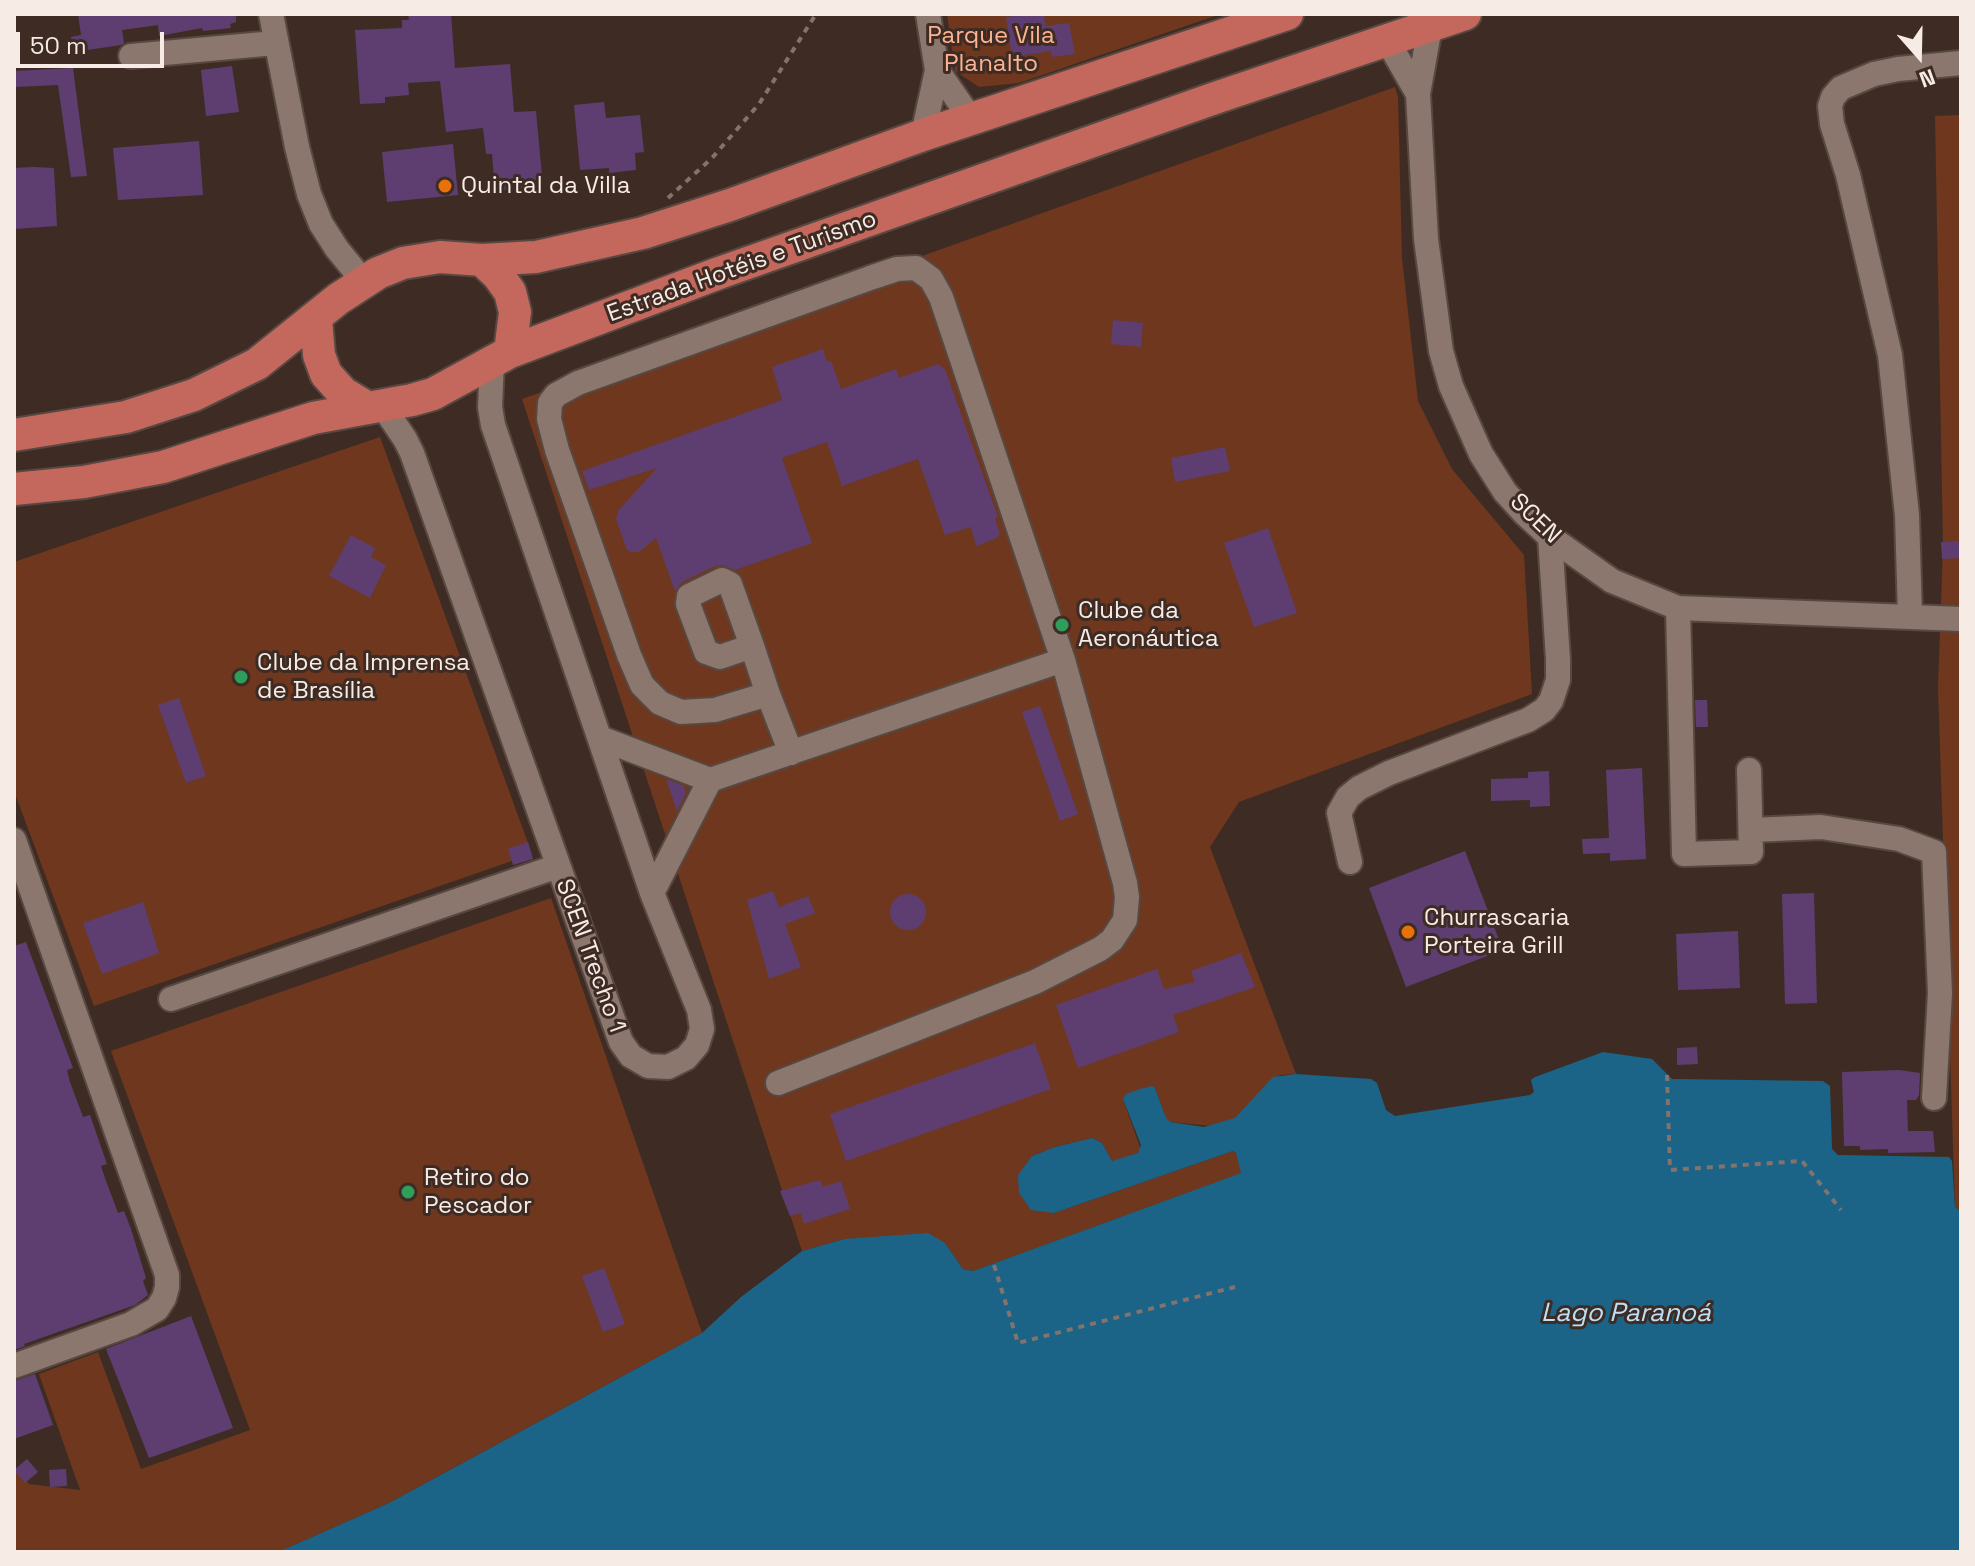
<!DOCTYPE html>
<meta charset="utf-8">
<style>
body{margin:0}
#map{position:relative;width:1975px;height:1566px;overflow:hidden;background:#3e2c24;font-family:"Space Grotesk",sans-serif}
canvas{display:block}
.frame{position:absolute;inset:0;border:16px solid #f7ebe6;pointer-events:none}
.north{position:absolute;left:1879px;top:16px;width:80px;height:80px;-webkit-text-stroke:6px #3e2c24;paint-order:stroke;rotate:160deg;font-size:22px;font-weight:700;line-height:32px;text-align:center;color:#f7ebe6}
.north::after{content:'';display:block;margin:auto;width:28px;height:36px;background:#f7ebe6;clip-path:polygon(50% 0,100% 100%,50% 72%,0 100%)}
.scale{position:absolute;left:16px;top:32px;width:148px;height:36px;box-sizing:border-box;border:4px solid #f7ebe6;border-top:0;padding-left:10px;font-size:24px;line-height:28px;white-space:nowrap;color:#f7ebe6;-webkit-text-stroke:6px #3e2c24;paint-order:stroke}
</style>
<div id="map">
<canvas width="1975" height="1566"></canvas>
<div class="frame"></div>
<div class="north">N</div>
<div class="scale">50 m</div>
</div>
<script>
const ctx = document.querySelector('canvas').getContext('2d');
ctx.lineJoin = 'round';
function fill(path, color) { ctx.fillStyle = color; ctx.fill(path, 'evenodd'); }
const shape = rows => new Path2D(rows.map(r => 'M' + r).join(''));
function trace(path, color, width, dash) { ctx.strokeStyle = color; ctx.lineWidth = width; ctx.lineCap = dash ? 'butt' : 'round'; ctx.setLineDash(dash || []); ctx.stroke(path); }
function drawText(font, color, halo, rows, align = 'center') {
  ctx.font = font + ' "Space Grotesk",sans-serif'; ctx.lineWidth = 6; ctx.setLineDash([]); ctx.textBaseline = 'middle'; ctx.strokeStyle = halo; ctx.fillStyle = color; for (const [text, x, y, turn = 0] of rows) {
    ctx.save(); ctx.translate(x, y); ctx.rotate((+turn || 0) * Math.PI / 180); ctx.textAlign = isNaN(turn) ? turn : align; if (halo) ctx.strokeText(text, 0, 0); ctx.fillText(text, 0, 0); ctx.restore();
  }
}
const green = shape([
 [947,14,1221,14,1019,83,979,87,955,71],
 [1395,87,1398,97,1402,258,1418,401,1452,469,1524,555,1532,694,1239,802,1210,847,1296,1074,1280,1075,1235,1119,1212,1126,1170,1122,1166,1119,1155,1088,1123,1099,1141,1150,1138,1153,1114,1162,1109,1158,1102,1143,1092,1138,1055,1147,1032,1156,1054,1213,1233,1151,1236,1153,1242,1173,973,1271,963,1269,945,1243,844,1239,802,1251,522,399],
 [1961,115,1961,1212,1955,1207,1938,687,1943,546,1935,116],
 [380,437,532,854,94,1006,14,791,14,562],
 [551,898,702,1333,389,1503,285,1549,272,1552,14,1552,14,1469,29,1484,80,1490,39,1374,98,1352,141,1469,250,1430,111,1051]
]);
const water = shape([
 [1603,1052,1652,1059,1672,1079,1823,1081,1830,1086,1832,1149,1838,1155,1949,1157,1952,1161,1955,1207,1961,1212,1961,1552,272,1552,285,1549,389,1503,702,1333,741,1297,802,1251,844,1239,928,1233,945,1243,963,1269,973,1271,1241,1173,1236,1153,1233,1151,1054,1213,1031,1210,1019,1193,1018,1175,1032,1156,1055,1147,1092,1138,1102,1143,1112,1161,1138,1153,1141,1145,1123,1099,1126,1094,1140,1089,1152,1086,1155,1088,1166,1118,1170,1122,1204,1127,1235,1118,1273,1077,1296,1074,1371,1079,1377,1083,1386,1110,1395,1116,1530,1095,1534,1092,1531,1080,1535,1077]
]);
const building = shape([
 [78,14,236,14,236,22,230,24,231,28,203,31,202,28,159,36,158,25,122,30,124,43,121,45,74,52,71,37,81,35],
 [408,14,451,14,455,68,510,64,514,112,536,111,543,186,495,191,492,154,486,154,483,128,446,132,440,81,408,83,409,95,385,97,385,103,360,104,355,30,402,28,402,20,409,20],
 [1030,14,1044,14,1045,26,1069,23,1075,54,1052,57,1051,51,1012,57,1006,17],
 [232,66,239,112,206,116,201,70],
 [73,68,87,176,71,177,58,85,14,87,14,71],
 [604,102,606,118,640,115,644,152,635,153,636,170,609,173,609,168,580,170,574,105],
 [199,141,203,195,118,200,113,148],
 [453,144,458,195,387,202,382,152],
 [33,167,54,168,57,226,14,229,14,168],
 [1113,320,1143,323,1141,347,1111,344],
 [823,349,827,362,831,361,841,389,896,369,899,378,938,364,945,369,998,517,995,518,1000,534,995,539,976,546,971,527,945,535,918,459,842,486,827,442,782,458,812,543,735,570,723,565,715,566,682,582,675,591,656,538,639,552,631,552,627,550,616,519,618,511,657,468,589,490,582,471,782,400,772,367],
 [1225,447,1230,471,1175,482,1171,458],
 [1268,528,1297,613,1254,627,1224,543],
 [351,535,375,548,371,557,386,565,370,598,329,576],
 [1961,541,1961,558,1942,559,1941,542],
 [179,698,206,776,186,783,158,705],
 [1695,700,1707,700,1708,727,1696,727],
 [1040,706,1078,814,1060,821,1022,712],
 [1642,768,1646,859,1610,861,1610,853,1583,854,1582,839,1609,838,1606,770],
 [1549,771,1550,806,1530,807,1530,800,1491,801,1491,779,1528,778,1528,772],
 [666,779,684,786,686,793,677,811],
 [528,842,533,859,513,865,508,849],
 [1465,851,1503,950,1406,987,1369,888],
 [773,891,779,907,808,896,815,913,785,924,801,967,769,979,747,900],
 [1814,893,1817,1003,1785,1004,1782,894],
 '890 912a18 18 0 1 1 36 0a18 18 0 1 1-36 0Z',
 [143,902,159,953,102,974,83,923],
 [1738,931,1740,988,1678,990,1676,934],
 [26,942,73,1068,67,1070,70,1082,83,1117,90,1115,107,1164,101,1166,105,1178,118,1213,124,1211,131,1229,146,1278,143,1281,148,1295,135,1305,24,1344,25,1346,14,1350,14,946],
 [1241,953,1255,987,1173,1015,1179,1032,1078,1068,1056,1005,1157,969,1164,989,1195,982,1191,971],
 [1035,1043,1051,1089,846,1161,830,1114],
 [1697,1047,1698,1064,1677,1065,1677,1048],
 [1899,1070,1920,1073,1919,1095,1916,1100,1907,1100,1908,1131,1933,1131,1935,1152,1888,1153,1888,1149,1860,1150,1860,1146,1844,1146,1842,1072],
 [820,1180,823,1187,841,1181,850,1209,804,1224,801,1213,790,1216,780,1191],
 [604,1268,625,1324,603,1332,582,1276],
 [191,1316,233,1428,149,1458,106,1349],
 [35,1374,53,1425,14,1439,14,1381],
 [27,1459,38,1472,25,1483,14,1470],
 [66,1469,67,1486,50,1487,49,1470]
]);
const path = shape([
 [668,198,712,158,759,104,816,14],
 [1667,1075,1670,1170,1802,1161,1841,1210],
 [994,1265,1018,1343,1235,1287]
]);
const minor = shape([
 [271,14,297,147,309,194,321,224,337,249,364,282],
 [1430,27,1418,94,1426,239,1441,351,1451,386,1481,454,1505,492,1525,514,1550,537,1612,581,1678,608,1961,619],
 [1387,40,1418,94],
 [131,56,275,43],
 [937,70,971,119],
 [923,135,937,70,928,14],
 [382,405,405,439,412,453,621,1042,631,1056,648,1066,668,1067,686,1058,697,1045,702,1029,699,1010,652,893,493,425,490,407,492,362],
 [1678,608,1684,854,1751,852,1749,770],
 [1910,616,1907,515,1890,355,1848,175,1832,124,1830,106,1833,97,1841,88,1874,74,1898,69,1961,63],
 [752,646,720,657,706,652,688,604,689,596,722,580,730,584,752,646,768,694,791,753],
 [768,694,715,710,681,712,660,703,642,685,629,655,557,450,549,419,550,403,556,395,578,383,873,277,897,269,916,268,931,279,941,297,1063,660,1125,883,1127,897,1125,920,1112,940,1100,949,1035,982,778,1083],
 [600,738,710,780,1063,660],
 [1751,830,1821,827,1899,839,1934,852,1940,993,1934,1098],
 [14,840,167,1275,167,1287,164,1298,157,1309,131,1324,14,1366],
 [1350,862,1339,813,1348,797,1359,788,1389,773,1528,720,1544,710,1551,701,1558,680,1558,659,1550,537],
 [652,893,710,780],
 [171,999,558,866]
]);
const major = shape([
 [482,260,498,275,510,292,515,312,510,352],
 [316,319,319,355,326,374,343,393,368,408],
 [14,435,126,417,194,395,257,364,338,299,378,273,403,263,440,257,482,260,536,257,643,233,730,205,923,135,1287,14],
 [14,489,84,482,163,467,313,418,412,400,433,394,510,352,719,273,1218,97,1465,14]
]);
const markers = [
 [445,186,8,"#e8710a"],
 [1062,625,8,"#2e9e5b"],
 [241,677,8,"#2e9e5b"],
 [1408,932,8,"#e8710a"],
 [408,1192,8,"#2e9e5b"]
];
const parkNames = [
 ["Parque Vila",991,36],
 ["Planalto",991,64]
];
const poiNames = [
 ["Quintal da Villa",461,186],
 ["Clube da",1078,611],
 ["Aeronáutica",1078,639],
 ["Clube da Imprensa",257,663],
 ["de Brasília",257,691],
 ["Churrascaria",1424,918],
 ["Porteira Grill",1424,946],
 ["Retiro do",424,1178],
 ["Pescador",424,1206]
];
const streetNames = [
 ["Estrada Hotéis e Turismo",742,267,-20],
 ["SCEN",1535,519,44],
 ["SCEN Trecho 1",590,956,70]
];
const waterNames = [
 ["Lago Paranoá",1626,1314]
];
fill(green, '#6e371e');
fill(water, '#1b6488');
fill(building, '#5e3e70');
trace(minor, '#574841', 28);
trace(major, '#574841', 36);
trace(path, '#82736c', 4, [6, 6]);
trace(minor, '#8c776e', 24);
trace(major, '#c4685d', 32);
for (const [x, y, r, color] of markers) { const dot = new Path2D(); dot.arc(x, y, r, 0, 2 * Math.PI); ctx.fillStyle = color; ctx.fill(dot); trace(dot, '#3e2c24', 3); }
drawText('24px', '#fbb392', '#3e2c24', parkNames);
drawText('24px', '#f7ebe6', '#3e2c24', poiNames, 'left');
drawText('24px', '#f7ebe6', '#3e2c24', streetNames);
drawText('italic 26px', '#bcdff5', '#3e2c24', waterNames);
</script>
